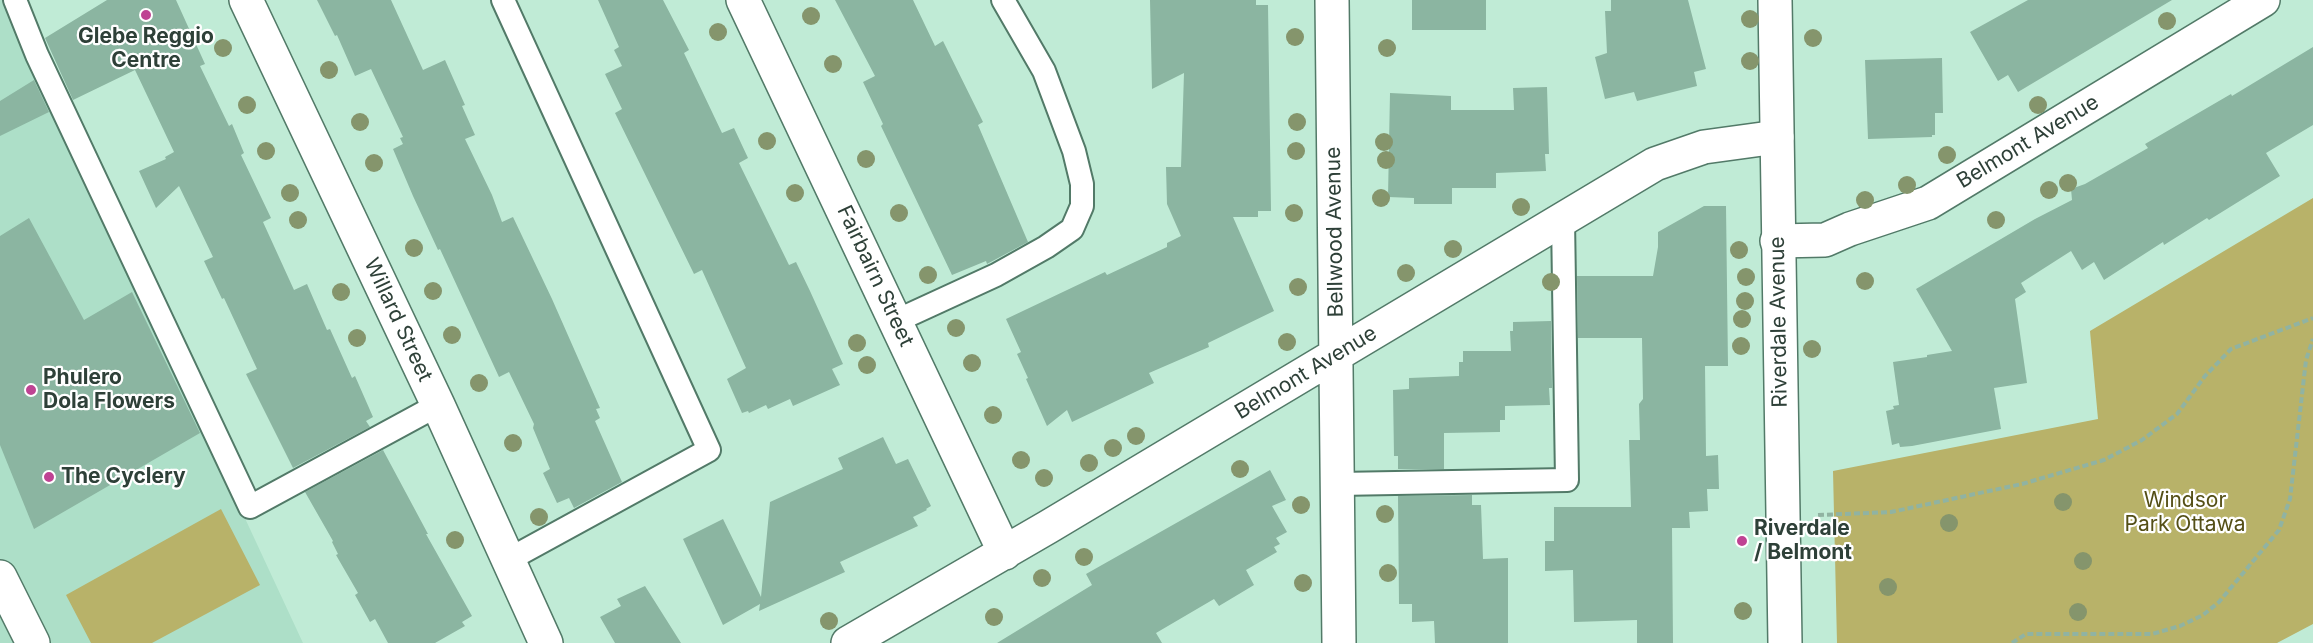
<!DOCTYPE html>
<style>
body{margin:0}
canvas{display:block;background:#c0ebd6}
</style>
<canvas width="2313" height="643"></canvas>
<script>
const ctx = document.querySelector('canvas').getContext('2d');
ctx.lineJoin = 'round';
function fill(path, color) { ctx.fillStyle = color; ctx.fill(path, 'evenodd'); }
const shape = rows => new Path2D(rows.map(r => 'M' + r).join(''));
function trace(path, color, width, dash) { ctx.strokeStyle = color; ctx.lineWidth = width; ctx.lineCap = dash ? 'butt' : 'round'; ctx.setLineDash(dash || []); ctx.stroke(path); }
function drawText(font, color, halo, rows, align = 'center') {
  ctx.font = font + ' Inter,sans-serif'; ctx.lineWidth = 4.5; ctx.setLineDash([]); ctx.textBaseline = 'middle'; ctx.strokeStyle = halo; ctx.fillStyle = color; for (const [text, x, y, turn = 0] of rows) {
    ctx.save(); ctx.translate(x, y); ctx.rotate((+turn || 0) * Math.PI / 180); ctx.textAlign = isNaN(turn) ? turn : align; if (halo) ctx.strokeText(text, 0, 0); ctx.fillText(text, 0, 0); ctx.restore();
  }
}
const built = shape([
 [0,0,4,0,303,643,0,643]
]);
const green = shape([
 [2313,198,2313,624,2277,643,1837,643,1833,471,2098,419,2090,331],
 [221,509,260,585,152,643,91,643,66,595]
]);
const building = shape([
 [107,0,176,0,205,64,200,66,229,126,232,124,244,153,241,155,271,218,263,222,294,290,307,284,327,330,330,329,352,378,355,376,373,417,366,421,370,427,293,468,246,374,257,369,224,298,222,299,204,261,213,257,179,186,156,208,139,171,166,159,165,157,174,152,135,70,73,100,45,38],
 [317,0,391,0,423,70,445,60,465,105,462,106,475,135,465,139,492,195,502,222,513,217,552,299,600,408,596,409,600,418,595,421,622,482,574,508,569,498,557,503,543,473,550,469,533,428,534,424,509,372,499,377,440,249,438,250,413,196,393,149,403,144,400,138,403,137,371,69,355,76,337,35,335,36],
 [598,0,663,0,689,50,684,53,722,133,734,128,748,158,739,163,789,265,796,262,810,291,843,364,832,369,840,385,793,406,790,399,768,409,766,405,749,413,748,411,742,413,727,379,746,368,702,270,694,274,615,113,622,109,605,74,622,66,614,50,619,47],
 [835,0,913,0,935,46,943,41,983,122,978,125,1028,242,987,264,986,261,952,275,881,126,883,124,863,82,875,76],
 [1150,0,1256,0,1256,5,1268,5,1271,211,1258,211,1258,217,1233,217,1274,311,1208,343,1209,347,1149,373,1154,383,1072,422,1067,410,1047,426,1026,379,1028,378,1017,354,1021,352,1006,319,1105,272,1107,275,1167,247,1167,243,1181,236,1167,204,1166,167,1181,167,1184,73,1152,89],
 [1412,0,1486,0,1486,30,1412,30],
 [1611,0,1688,0,1706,69,1694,72,1697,86,1637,101,1634,92,1605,99,1595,57,1607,53,1605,11,1611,11],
 [2028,0,2172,0,2018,92,2008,75,1998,81,1970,32],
 [2313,47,2313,125,2266,153,2280,176,2209,220,2207,218,2164,245,2163,242,2104,280,2094,262,2082,270,2071,251,2021,283,2026,292,2015,299,2027,383,1994,388,2001,429,1912,446,1900,447,1899,443,1892,445,1886,411,1894,409,1893,406,1899,405,1893,362,1927,357,1927,355,1952,351,1916,289,2035,219,2072,200,2071,189,2085,184,2148,148,2145,144,2231,94,2232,96],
 [1942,58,1943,113,1935,113,1935,135,1932,135,1932,137,1868,139,1865,60],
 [34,80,49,112,0,136,0,101],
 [1547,87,1549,154,1545,154,1546,171,1496,173,1496,188,1452,188,1452,204,1414,204,1414,198,1388,197,1390,93,1451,96,1451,110,1514,110,1513,88],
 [1704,206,1726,206,1728,366,1705,366,1706,456,1718,455,1719,489,1707,489,1708,511,1689,512,1690,528,1672,528,1673,643,1637,643,1637,620,1574,622,1573,570,1545,571,1545,541,1554,541,1554,507,1631,507,1629,440,1640,440,1639,404,1643,399,1642,338,1578,338,1577,276,1653,276,1658,247,1658,232],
 [29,218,84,320,132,292,200,433,34,529,0,445,0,236],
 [1551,321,1552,388,1549,388,1550,405,1505,406,1505,420,1500,420,1500,432,1444,433,1444,469,1398,469,1398,456,1394,456,1393,390,1409,389,1409,378,1459,376,1459,362,1463,362,1463,351,1511,351,1510,331,1513,331,1513,322],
 [883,437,896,464,908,459,931,506,926,509,927,510,913,517,918,526,840,562,845,572,759,611,760,604,723,625,683,539,723,519,761,597,770,502,843,469,838,458],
 [383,450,428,534,426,534,472,616,462,622,465,626,435,643,388,643,375,619,370,622,355,595,358,593,336,555,338,554,332,542,333,541,305,492],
 [1270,470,1286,500,1272,506,1287,532,1276,538,1280,544,1274,547,1277,552,1246,570,1254,585,1219,606,1214,599,1156,633,1162,643,997,643,1092,585,1086,574],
 [1472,495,1472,505,1481,505,1483,559,1508,558,1508,643,1435,643,1434,621,1412,622,1412,604,1399,604,1398,496],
 [645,586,681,643,615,643,600,617,621,606,617,599]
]);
const path = shape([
 [1818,515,1891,512,2022,484,2104,460,2142,440,2177,414,2205,376,2231,349,2313,318],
 [2012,643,2026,634,2152,634,2180,626,2203,615,2219,602,2279,530,2290,499,2306,360,2313,339]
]);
const lane = shape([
 [15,0,37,55,250,507,438,405],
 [503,0,709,450,508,560],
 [896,321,996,275,1046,247,1072,229,1082,206,1082,184,1074,151,1044,71,1003,0],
 [1338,484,1567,480,1563,219]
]);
const street = shape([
 [246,0,438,405,546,643],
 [743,0,1005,553],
 [1332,0,1339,643],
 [1777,241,1825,240,1850,229,1928,203,2263,0],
 [848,643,1048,527,1655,164,1704,147,1777,137]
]);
const secondary = shape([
 [1775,0,1785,643]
]);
const primary = shape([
 [0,577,33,643]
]);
const trees = [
 [811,16],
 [1750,19],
 [2167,21],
 [718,32],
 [1295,37],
 [1813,38],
 [223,48],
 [1387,48],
 [1750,61],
 [833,64],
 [329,70],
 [247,105],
 [2038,105],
 [360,122],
 [1297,122],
 [767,141],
 [1384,142],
 [266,151],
 [1296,151],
 [1947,155],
 [866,159],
 [1386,160],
 [374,163],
 [2068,183],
 [1907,185],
 [2049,190],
 [290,193],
 [795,193],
 [1381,198],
 [1865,200],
 [1521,207],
 [899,213],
 [1294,213],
 [298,220],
 [1996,220],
 [414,248],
 [1453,249],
 [1739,250],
 [1406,273],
 [928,275],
 [1746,277],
 [1865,281],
 [1551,282],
 [1298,287],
 [433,291],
 [341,292],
 [1745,301],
 [1742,319],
 [956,328],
 [452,335],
 [357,338],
 [1287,342],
 [857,343],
 [1741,346],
 [1812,349],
 [972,363],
 [867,365],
 [479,383],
 [993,415],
 [1136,436],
 [513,443],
 [1113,448],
 [1021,460],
 [1089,463],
 [1240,469],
 [1044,478],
 [2063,502],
 [1301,505],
 [1385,514],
 [539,517],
 [1949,523],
 [455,540],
 [1084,557],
 [2083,561],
 [1388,573],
 [1042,578],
 [1303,583],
 [1888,587],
 [1743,611],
 [2078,612],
 [994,617],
 [829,621]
];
const markers = [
 [146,15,6,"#bf4393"],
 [31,390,6,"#bf4393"],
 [49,477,6,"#bf4393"],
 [1742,541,6,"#bf4393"]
];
const poiNames = [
 ["Glebe Reggio",146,37,"center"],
 ["Centre",146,61,"center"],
 ["Phulero",43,378],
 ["Dola Flowers",43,402],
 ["The Cyclery",61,477],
 ["Riverdale",1754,529],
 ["/ Belmont",1754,553]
];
const streetNames = [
 ["Belmont Avenue",2028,142,-31],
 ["Bellwood Avenue",1335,232,-91],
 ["Fairbairn Street",875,276,65],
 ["Willard Street",398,320,65],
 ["Riverdale Avenue",1779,322,-91],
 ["Belmont Avenue",1306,373,-31]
];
const parkNames = [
 ["Windsor",2185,501],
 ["Park Ottawa",2185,525]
];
fill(built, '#addfc8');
fill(green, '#b8b269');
fill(building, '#8bb5a1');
trace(lane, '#527a68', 26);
trace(street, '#527a68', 36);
trace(secondary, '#527a68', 36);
trace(primary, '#527a68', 36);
trace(path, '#90b3a2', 4, [6, 3]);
trace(lane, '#fff', 22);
trace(street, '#fff', 33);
trace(secondary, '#fff', 33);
trace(primary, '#fff', 33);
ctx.fillStyle = '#85956c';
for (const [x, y] of trees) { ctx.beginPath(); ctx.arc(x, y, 9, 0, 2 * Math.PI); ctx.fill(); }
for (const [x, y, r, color] of markers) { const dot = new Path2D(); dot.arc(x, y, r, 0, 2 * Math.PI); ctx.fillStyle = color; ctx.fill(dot); trace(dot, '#fff', 2); }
drawText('bold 21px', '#2e4038', '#fff', poiNames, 'left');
drawText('21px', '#2e4038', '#fff', streetNames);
drawText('21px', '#544f16', '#fff', parkNames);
</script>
